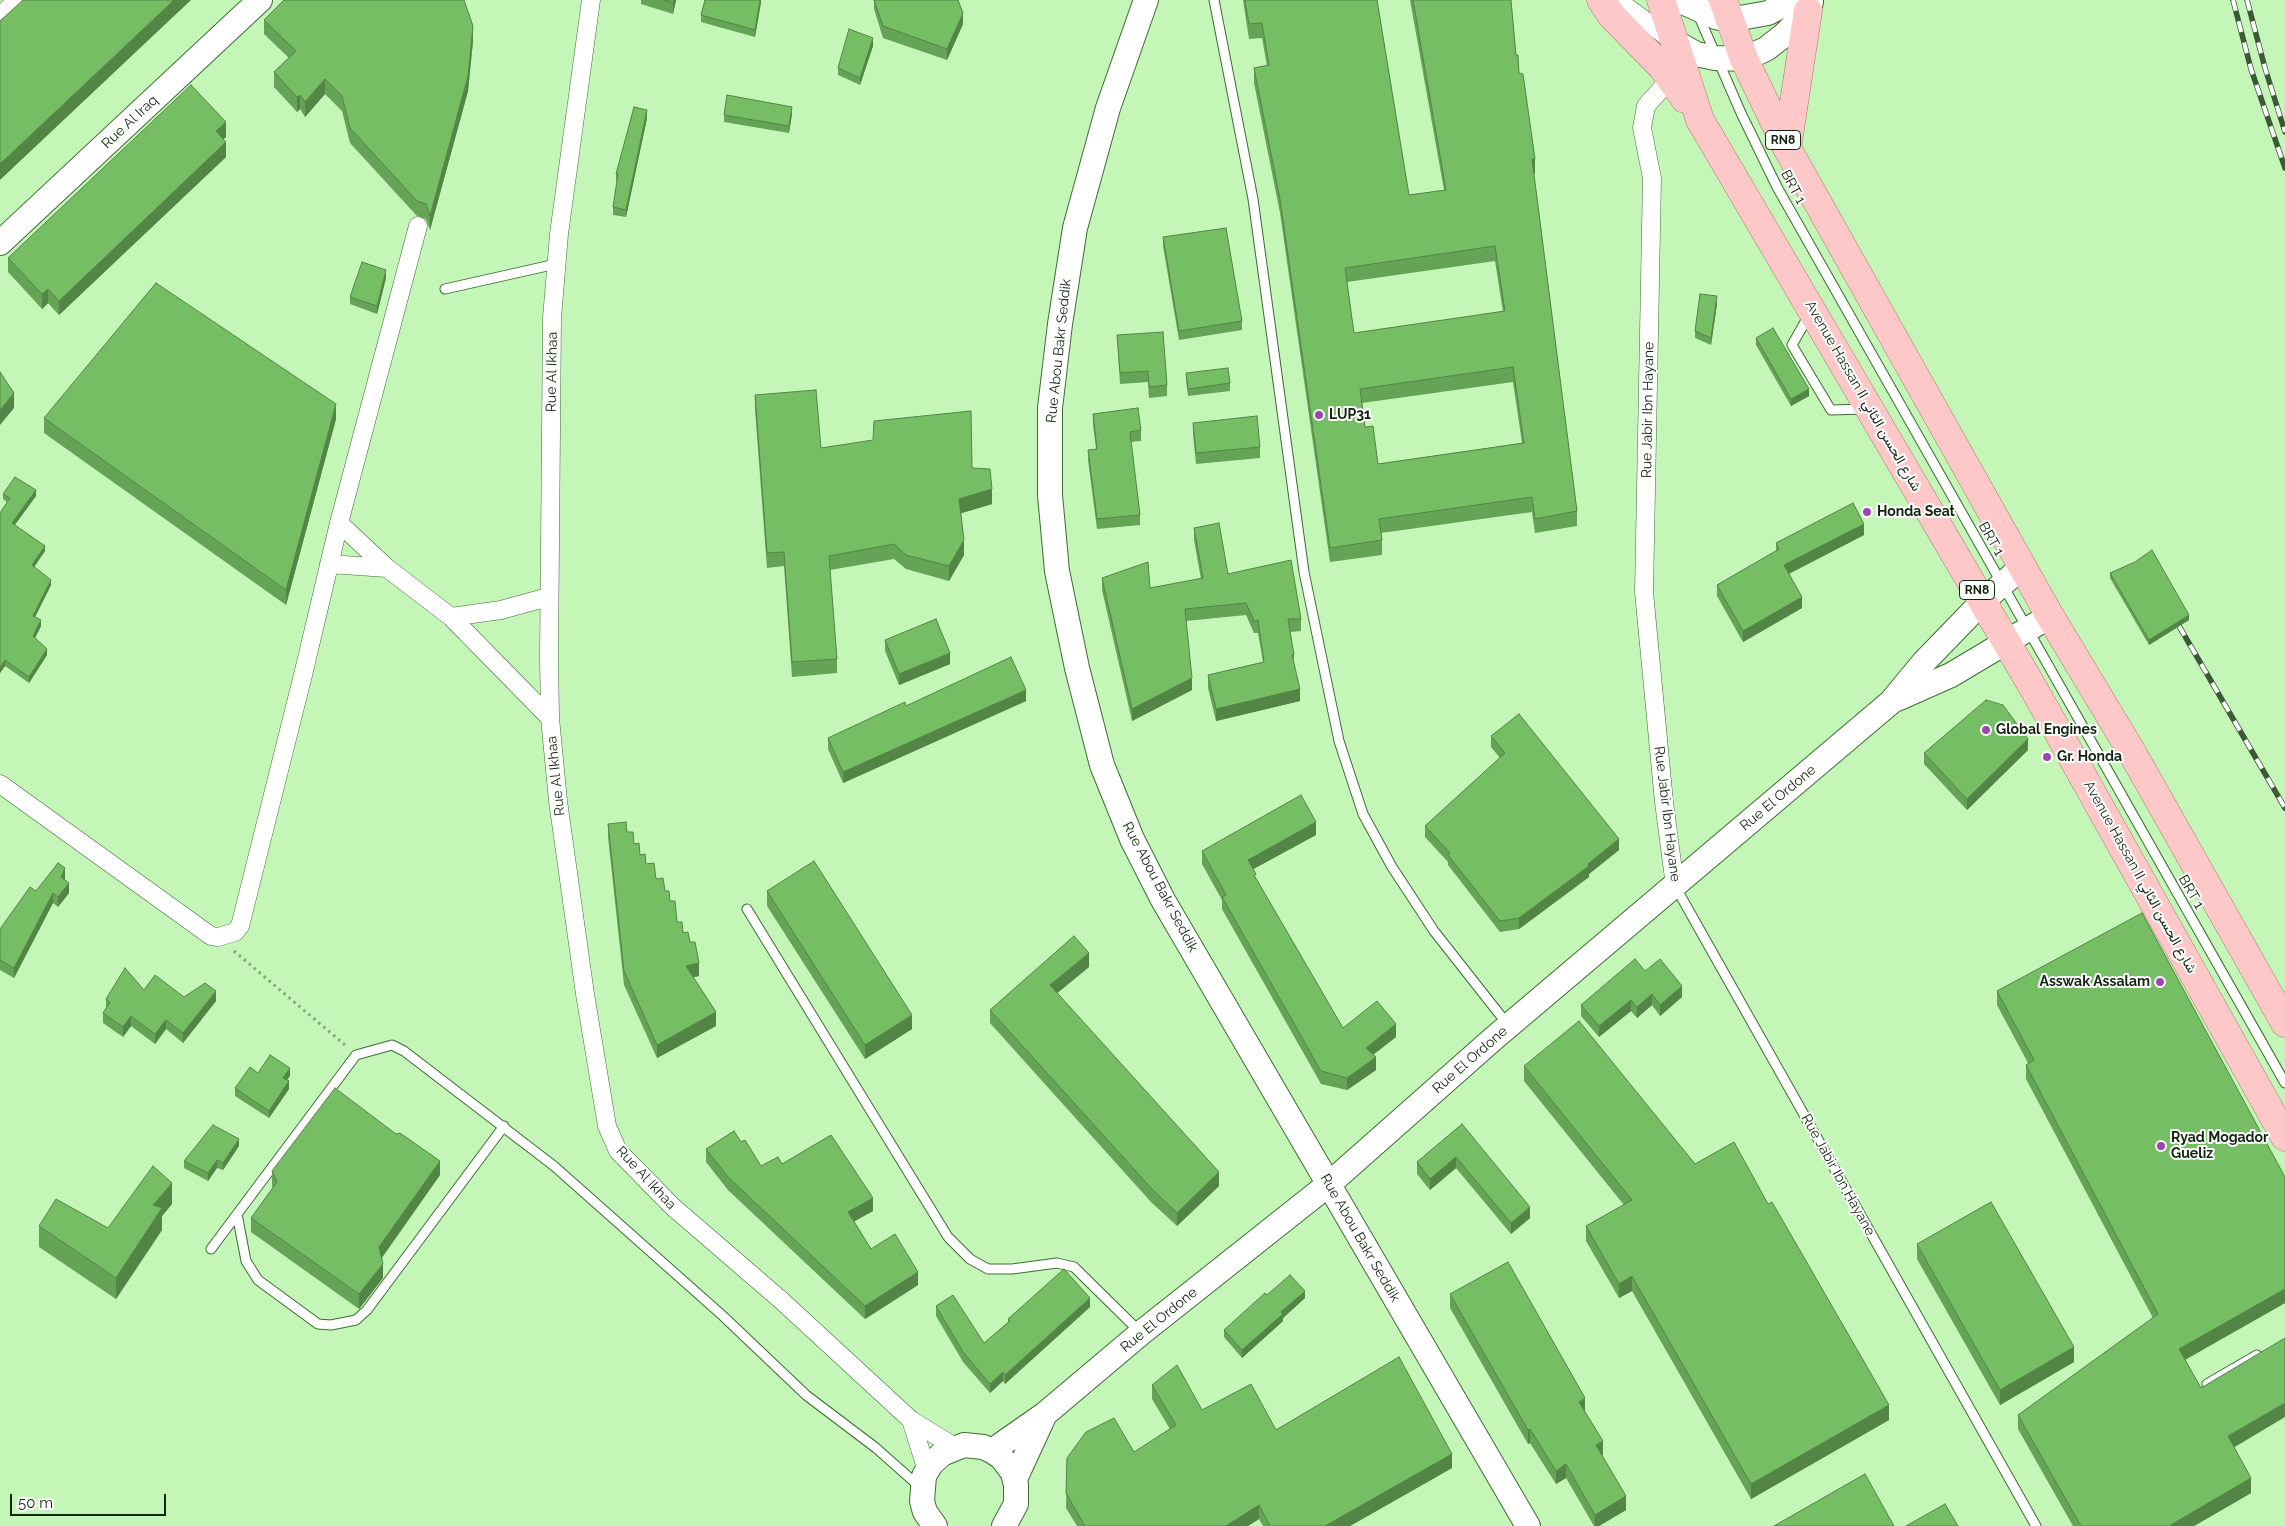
<!DOCTYPE html>
<meta charset="utf-8">
<style>
body{margin:0}
#map{position:relative;width:2285px;height:1526px;overflow:hidden;background:#c4f6b8;font-family:Raleway,sans-serif}
canvas{display:block}
.scale{position:absolute;left:10px;top:1494px;width:156px;height:22px;box-sizing:border-box;border:2px solid #11240d;border-top:0;padding-left:6px;font-size:15px;line-height:18px;white-space:nowrap;color:#11240d;-webkit-text-stroke:4px #fff;paint-order:stroke}
</style>
<div id="map">
<canvas width="2285" height="1526"></canvas>
<div class="scale">50 m</div>
</div>
<script>
const ctx = document.querySelector('canvas').getContext('2d');
ctx.lineJoin = 'round';
const shape = rows => new Path2D(rows.map(r => 'M' + r).join(''));
function trace(path, color, width, dash) { ctx.strokeStyle = color; ctx.lineWidth = width; ctx.lineCap = dash ? 'butt' : 'round'; ctx.setLineDash(dash || []); ctx.stroke(path); }
function fill(path, color) { ctx.fillStyle = color; ctx.fill(path, 'evenodd'); }
function drawText(font, color, halo, rows, align = 'center') {
  ctx.font = font + ' Raleway,Vazirmatn,sans-serif'; ctx.lineWidth = 4; ctx.setLineDash([]); ctx.textBaseline = 'middle'; ctx.strokeStyle = halo; ctx.fillStyle = color; for (const [text, x, y, turn = 0] of rows) {
    ctx.save(); ctx.translate(x, y); ctx.rotate((+turn || 0) * Math.PI / 180); ctx.textAlign = isNaN(turn) ? turn : align; if (halo) ctx.strokeText(text, 0, 0); ctx.fillText(text, 0, 0); ctx.restore();
  }
}
const path = shape([
 [234,951,345,1045]
]);
const lane = shape([
 [1214,0,1253,199,1304,572,1339,741,1363,814,1392,867,1434,931,1508,1025],
 [1697,12,1741,113,1777,187,2285,1083],
 [445,289,556,264],
 [1809,315,1792,345,1831,410,1865,409],
 [1675,886,2036,1526],
 [747,909,948,1237,970,1259,988,1269,1012,1269,1057,1263,1074,1267,1141,1333],
 [237,1214,246,1261,258,1280,318,1324,331,1325,356,1320,367,1310,504,1126],
 [211,1249,356,1055,392,1045,404,1051,554,1166,723,1316,806,1395,876,1448,920,1487],
 [2207,1384,2257,1355]
]);
const street = shape([
 [591,0,559,234,552,318,549,657,550,718,558,801,585,994,607,1126,618,1151,673,1207,782,1301,911,1420,955,1447],
 [1617,0,1673,41],
 [0,16,17,0],
 [1671,78,1646,106,1642,128,1652,178,1644,592,1664,802,1675,886],
 [339,523,387,568,451,617,550,718],
 [329,564,387,568],
 [451,617,501,610,548,597],
 [0,784,211,936,218,937,235,932,240,926,303,675,339,523,418,226],
 [911,1420,927,1471]
]);
const secondary = shape([
 [1146,0,1108,108,1075,228,1060,324,1050,408,1050,495,1057,571,1077,668,1102,765,1132,839,1163,900,1528,1526],
 [1678,0,1716,17,1729,20,1768,13,1792,0],
 [1675,42,1696,54,1715,58,1744,59,1766,49,1784,35,1808,11,1811,2],
 [0,243,260,0],
 [1897,699,1951,675,2050,616],
 [992,1451,1045,1414,1141,1333,1329,1184,1493,1039,1891,702,1924,662,1983,601,2022,567],
 [1015,1479,1045,1414],
 [935,1526,925,1512,922,1501,924,1476,931,1464,942,1454,964,1445,983,1447,992,1451,1002,1458,1013,1473,1016,1485,1016,1504,1004,1526]
]);
const primary = shape([
 [1601,0,1612,16,1662,67,1685,99],
 [1661,0,1700,120,2035,691,2285,1137],
 [1723,0,1744,59,1787,148,2050,616,2130,749,2285,1023],
 [1787,148,1808,11]
]);
const rail = shape([
 [2233,0,2251,69,2285,168],
 [2247,0,2265,68,2285,132],
 [2179,626,2285,808]
]);
const wall = shape([
 [641,0,676,0,673,14,641,4],
 [761,0,755,37,701,22,701,15],
 [874,0,958,0,963,24,947,60,883,38,874,9],
 [1243,0,1377,0,1409,195,1444,190,1410,0,1511,0,1516,55,1535,173,1534,174,1577,511,1577,526,1535,533,1532,512,1381,533,1382,540,1382,555,1330,562,1280,213,1254,83,1254,68,1267,66,1262,38,1249,39],
 [1495,261,1503,312,1354,333,1347,282],
 [1513,382,1522,443,1378,464,1365,427,1362,403],
 [264,20,473,41,468,91,430,230,426,219,417,216,350,143,342,111,325,94,305,117,300,109,297,112,274,87,274,72,289,58,264,34],
 [873,46,860,85,838,75,838,68],
 [792,114,789,133,724,122,724,115],
 [647,118,626,217,613,215,613,207,617,181,616,181,616,174],
 [226,137,223,139,226,157,59,315,48,303,42,309,8,272,8,258],
 [1163,237,1242,321,1242,330,1179,340,1163,246],
 [386,278,377,314,350,304,350,297],
 [1717,304,1711,345,1695,338,1695,331],
 [1117,335,1167,385,1167,396,1149,398,1148,382,1120,384],
 [1756,338,1809,396,1791,406,1756,345],
 [1186,373,1230,383,1230,391,1188,396,1186,380],
 [755,395,821,448,972,468,992,504,961,513,964,555,949,581,906,569,894,559,830,570,837,659,837,673,792,677,784,566,767,568,755,410],
 [1093,414,1141,430,1141,441,1131,442,1140,515,1140,525,1097,529,1088,460,1088,450,1096,449,1093,424],
 [44,418,336,419,286,605,44,433],
 [1193,423,1260,447,1260,458,1196,464,1193,434],
 [3,494,36,496,14,525,45,551,34,567,51,585,35,617,41,626,35,638,47,655,29,683,5,666,0,673,0,513,7,502,3,499],
 [1194,528,1228,574,1301,619,1301,631,1290,632,1294,655,1294,664,1300,701,1216,721,1208,688,1208,675,1263,662,1258,633,1254,633,1246,615,1186,621,1192,690,1132,721,1102,590,1102,578,1150,588,1201,579,1194,540],
 [1864,535,1789,574,1802,608,1743,642,1717,596,1717,585,1776,551,1776,543],
 [2110,573,2189,620,2149,645,2110,578],
 [885,640,950,664,899,685,885,651],
 [1026,701,843,783,828,749,828,738,906,706],
 [1491,736,1619,850,1589,874,1589,877,1519,929,1500,932,1448,865,1448,862,1425,837,1425,826,1500,758,1491,747],
 [2028,750,1967,810,1924,764,1924,753],
 [608,824,627,832,634,844,640,855,665,891,670,901,677,922,690,942,699,976,693,977,716,1026,657,1058,624,985,608,837],
 [1316,835,1253,869,1256,879,1343,1028,1396,1037,1373,1055,1376,1070,1347,1090,1321,1084,1222,909,1222,900,1202,864,1202,851],
 [65,878,65,880,69,893,58,907,53,903,14,978,0,970,0,929,36,891],
 [767,891,912,1029,865,1059,767,906],
 [1089,967,1057,993,1219,1186,1177,1226,1151,1202,990,1023,990,1010],
 [1645,971,1682,997,1660,1016,1652,1005,1637,1018,1631,1011,1599,1037,1581,1016,1581,1005],
 [144,990,184,997,216,1001,183,1043,166,1029,155,1044,131,1026,123,1037,103,1023,103,1013,106,1009,106,999],
 [1997,991,2285,1177,2285,1303,2185,1360,2234,1447,2251,1493,2194,1526,2073,1526,2018,1429,2018,1415,2153,1318,2026,1079,2026,1065,2028,1063,1997,1005],
 [1524,1066,1889,1420,1751,1499,1632,1291,1619,1298,1586,1241,1586,1226,1624,1205,1524,1081],
 [258,1073,290,1076,287,1080,289,1089,269,1118,235,1096,235,1088],
 [1462,1124,1530,1218,1511,1234,1456,1168,1430,1190,1417,1174,1417,1162],
 [396,1134,440,1175,382,1258,383,1278,359,1309,251,1232,251,1218,273,1188,272,1186,272,1171],
 [741,1142,761,1166,782,1164,873,1211,854,1221,871,1249,918,1285,865,1319,728,1190,706,1162,706,1149],
 [239,1146,223,1170,217,1168,208,1181,184,1168,184,1161],
 [172,1204,162,1216,162,1230,116,1299,39,1247,39,1226,108,1228],
 [1917,1244,2074,1362,2000,1405,1917,1259],
 [1450,1294,1585,1412,1603,1455,1602,1456,1626,1510,1599,1526,1594,1526,1566,1478,1556,1484,1530,1443,1528,1444,1450,1308],
 [1267,1295,1305,1298,1283,1318,1283,1321,1242,1358,1224,1337,1224,1330],
 [936,1306,984,1343,1008,1322,1008,1319,1090,1307,1005,1384,1003,1381,990,1393,963,1362,936,1316],
 [1152,1385,1202,1410,1276,1430,1452,1468,1350,1526,1263,1526,1259,1519,1248,1526,1077,1526,1066,1508,1067,1458,1134,1452,1170,1429,1152,1399]
]);
const shadedWall = shape([
 [174,0,191,0,0,180,0,164],
 [674,0,676,0,673,14,673,3],
 [760,0,761,0,761,3,755,37,755,30],
 [963,13,963,24,947,60,947,49],
 [473,26,473,41,468,91,430,230,430,216],
 [873,38,873,46,860,85,860,78],
 [325,79,325,94,305,117,305,102],
 [300,95,300,109,297,112,297,97],
 [792,107,792,114,789,133,789,126],
 [647,110,647,118,626,217,626,210],
 [226,122,226,137,216,146,216,131],
 [226,142,226,157,59,315,59,301],
 [1532,159,1535,159,1535,173,1532,174],
 [386,270,386,278,377,314,377,306],
 [48,289,48,303,42,309,42,294],
 [1717,296,1717,304,1711,345,1711,338],
 [1809,389,1809,396,1791,406,1791,399],
 [14,393,14,408,0,425,0,410],
 [336,404,336,419,286,605,286,590],
 [992,489,992,504,959,514,959,499],
 [36,490,36,496,12,529,12,523],
 [1864,524,1864,535,1784,576,1784,565],
 [964,540,964,555,949,581,949,566],
 [45,546,45,551,32,570,32,565],
 [51,580,51,585,33,621,33,616],
 [1802,597,1802,608,1743,642,1743,631],
 [2189,615,2189,620,2149,645,2149,640],
 [41,620,41,626,33,642,33,636],
 [47,649,47,655,29,683,29,677],
 [950,653,950,664,899,685,899,674],
 [5,660,5,666,0,673,0,668],
 [1192,678,1192,690,1132,721,1132,709],
 [1300,689,1300,701,1216,721,1216,709],
 [1026,690,1026,701,843,783,843,772],
 [2028,739,2028,750,1967,810,1967,799],
 [1316,822,1316,835,1248,872,1248,860],
 [1619,839,1619,850,1589,874,1589,877,1519,929,1519,918],
 [65,868,65,878,61,887,61,877],
 [69,883,69,893,58,907,58,897],
 [53,893,53,903,14,978,14,968],
 [1089,953,1089,967,1050,999,1050,985],
 [699,963,699,976,686,979,686,966],
 [1682,986,1682,997,1660,1016,1660,1005],
 [216,991,216,1001,183,1043,183,1033],
 [1652,994,1652,1005,1637,1018,1637,1007],
 [1631,1000,1631,1011,1599,1037,1599,1026],
 [716,1012,716,1026,657,1058,657,1045],
 [912,1015,912,1029,865,1059,865,1045],
 [131,1016,131,1026,123,1037,123,1027],
 [166,1020,166,1029,155,1044,155,1034],
 [1396,1024,1396,1037,1366,1060,1366,1048],
 [1376,1057,1376,1070,1347,1090,1347,1078],
 [290,1068,290,1076,283,1085,283,1078],
 [289,1081,289,1089,269,1118,269,1111],
 [239,1139,239,1146,223,1170,223,1163],
 [1456,1157,1456,1168,1430,1190,1430,1179],
 [217,1160,217,1168,208,1181,208,1173],
 [440,1161,440,1175,379,1261,379,1247],
 [1219,1172,1219,1186,1177,1226,1177,1213],
 [172,1183,172,1204,162,1216,162,1230,116,1299,116,1278,153,1205],
 [873,1198,873,1211,848,1225,848,1212],
 [1530,1207,1530,1218,1511,1234,1511,1223],
 [383,1264,383,1278,359,1309,359,1294],
 [918,1272,918,1285,865,1319,865,1306],
 [1632,1276,1632,1291,1619,1298,1619,1284],
 [2285,1289,2285,1303,2179,1363,2179,1349],
 [1305,1291,1305,1298,1283,1318,1283,1321,1242,1358,1242,1350,1281,1312],
 [1090,1298,1090,1307,1005,1384,1005,1375],
 [2074,1347,2074,1362,2000,1405,2000,1390],
 [1003,1372,1003,1381,990,1393,990,1384],
 [1585,1398,1585,1412,1579,1415,1579,1402],
 [2285,1403,2285,1417,2228,1451,2228,1436],
 [1889,1405,1889,1420,1751,1499,1751,1484],
 [1530,1429,1530,1443,1528,1444,1528,1430],
 [1603,1441,1603,1455,1596,1459,1596,1445],
 [1452,1454,1452,1468,1350,1526,1325,1526],
 [1566,1464,1566,1478,1556,1484,1556,1471],
 [2251,1478,2251,1493,2194,1526,2169,1526],
 [1626,1496,1626,1510,1599,1526,1595,1526,1595,1515],
 [1259,1505,1259,1519,1248,1526,1226,1526]
]);
const building = shape([
 [23,0,174,0,0,164,0,21,23,0],
 [284,0,464,0,473,26,468,76,430,216,426,204,417,201,350,128,342,96,325,79,305,102,300,95,297,97,274,72,296,51,264,20,284,0],
 [664,0,674,0,673,3,664,0],
 [705,0,760,0,755,30,701,15,705,0],
 [874,0,958,0,963,13,947,49,883,26,874,0],
 [1245,0,1377,0,1409,195,1446,190,1413,0,1511,0,1516,55,1518,55,1519,73,1523,74,1535,159,1532,159,1577,511,1535,519,1532,497,1379,519,1382,540,1330,548,1280,199,1254,68,1269,65,1262,23,1249,24,1245,0],
 [1495,246,1505,311,1354,333,1345,268,1495,246],
 [1513,367,1524,443,1378,464,1373,426,1365,427,1360,389,1513,367],
 [849,29,873,38,860,78,838,68,849,29],
 [191,85,226,122,216,131,226,142,59,301,48,289,42,294,8,258,191,85],
 [727,95,792,107,789,126,724,115,727,95],
 [634,107,647,110,626,210,613,207,618,174,616,174,634,107],
 [1226,228,1242,321,1179,331,1163,237,1226,228],
 [362,262,386,270,377,306,350,297,362,262],
 [156,283,336,404,286,590,44,418,156,283],
 [1700,294,1717,296,1711,338,1695,331,1700,294],
 [1773,328,1809,389,1791,399,1756,338,1773,328],
 [1163,332,1167,385,1149,387,1148,371,1120,373,1117,335,1163,332],
 [1228,368,1230,383,1188,389,1186,373,1228,368],
 [0,372,14,393,0,410,0,372],
 [816,390,821,448,873,440,874,421,971,411,972,468,990,469,992,489,959,499,964,540,949,566,906,555,894,544,829,556,837,659,792,662,784,552,767,553,755,395,816,390],
 [1138,408,1141,430,1130,432,1140,515,1097,519,1088,450,1097,449,1093,414,1138,408],
 [1257,416,1260,447,1196,453,1193,423,1257,416],
 [15,477,36,490,12,523,45,546,32,565,51,580,33,616,41,620,33,636,47,649,29,677,5,660,0,668,0,513,10,498,3,494,15,477],
 [1853,503,1864,524,1784,565,1802,597,1743,631,1717,585,1779,549,1776,543,1853,503],
 [1219,523,1228,574,1291,560,1301,619,1288,619,1294,655,1292,655,1300,689,1216,709,1208,675,1264,662,1258,620,1254,621,1246,603,1185,609,1192,678,1132,709,1102,578,1148,562,1150,588,1203,578,1194,528,1219,523],
 [2152,550,2189,615,2149,640,2110,573,2135,562,2152,550],
 [936,619,950,653,899,674,885,640,936,619],
 [1011,657,1026,690,843,772,828,738,905,702,906,706,1011,657],
 [1986,700,2003,705,2028,739,1967,799,1924,753,1986,700],
 [1519,714,1619,839,1588,864,1589,866,1519,918,1500,921,1448,855,1450,853,1425,826,1505,753,1491,736,1519,714],
 [1301,795,1316,822,1248,860,1256,874,1254,875,1343,1028,1377,1001,1396,1024,1366,1048,1376,1057,1347,1078,1321,1071,1222,897,1226,895,1202,851,1301,795],
 [626,822,627,832,633,832,634,844,639,843,640,855,645,854,646,864,654,863,656,879,663,878,665,891,669,891,670,901,675,901,677,922,682,922,683,933,688,932,690,942,695,942,699,963,686,966,716,1012,657,1045,624,971,608,824,626,822],
 [814,861,912,1015,865,1045,767,891,814,861],
 [58,863,65,868,61,877,69,883,58,897,53,893,14,968,0,960,0,929,30,887,36,891,58,863],
 [2142,913,2285,1177,2285,1289,2179,1349,2201,1388,2285,1338,2285,1403,2228,1436,2251,1478,2169,1526,2081,1526,2018,1415,2158,1314,2026,1065,2034,1060,1997,991,2142,913],
 [1074,936,1089,953,1050,985,1219,1172,1177,1213,1151,1188,990,1010,1074,936],
 [1635,959,1645,971,1660,959,1682,986,1660,1005,1652,994,1637,1007,1631,1000,1599,1026,1581,1005,1635,959],
 [125,968,144,990,155,975,184,997,205,983,216,991,183,1033,166,1020,155,1034,131,1016,123,1027,103,1013,110,1002,106,999,125,968],
 [1579,1021,1695,1164,1734,1142,1768,1204,1772,1202,1889,1405,1751,1484,1632,1276,1619,1284,1586,1226,1632,1200,1524,1066,1579,1021],
 [270,1055,290,1068,283,1078,289,1081,269,1111,235,1088,250,1067,258,1073,270,1055],
 [335,1088,396,1134,400,1133,440,1161,379,1247,383,1264,359,1294,251,1218,277,1182,272,1171,335,1088],
 [1462,1124,1530,1207,1511,1223,1456,1157,1430,1179,1417,1162,1462,1124],
 [213,1125,239,1139,223,1163,217,1160,208,1173,184,1161,213,1125],
 [734,1131,741,1142,745,1140,761,1166,778,1157,782,1164,831,1135,873,1198,848,1212,871,1249,895,1234,918,1272,865,1306,728,1177,706,1149,734,1131],
 [153,1166,172,1183,153,1205,162,1208,116,1278,39,1226,56,1199,108,1228,153,1166],
 [1991,1202,2074,1347,2000,1390,1917,1244,1991,1202],
 [1508,1262,1585,1398,1579,1402,1603,1441,1596,1445,1626,1496,1595,1515,1566,1464,1556,1471,1530,1429,1528,1430,1450,1294,1508,1262],
 [1064,1269,1090,1298,1005,1375,1003,1372,990,1384,963,1352,936,1306,953,1295,984,1343,1010,1321,1008,1319,1064,1269],
 [1290,1275,1305,1291,1281,1312,1283,1314,1242,1350,1224,1330,1265,1293,1267,1295,1290,1275],
 [1399,1357,1452,1454,1325,1526,1270,1526,1259,1505,1226,1526,1085,1526,1066,1493,1067,1458,1086,1432,1114,1418,1134,1452,1176,1425,1152,1385,1177,1365,1202,1410,1251,1384,1276,1430,1399,1357],
 [1865,1474,1894,1526,1774,1526,1865,1474],
 [1945,1504,1958,1526,1906,1526,1945,1504]
]);
const markers = [
 [1319,415,5,"#9c44b0"],
 [1867,512,5,"#9c44b0"],
 [1986,730,5,"#9c44b0"],
 [2047,757,5,"#9c44b0"],
 [2160,982,5,"#9c44b0"],
 [2161,1146,5,"#9c44b0"]
];
const shields = [
 [1783,140,35],
 [1977,590,35]
];
const shieldNames = [
 ["RN8",1783,140],
 ["RN8",1977,590]
];
const streetNames = [
 ["Rue Al Iraq",130,122,-43],
 ["BRT 1",1793,187,62],
 ["Rue Abou Bakr Seddik",1059,351,-84],
 ["Rue Al Ikhaa",552,372,-89],
 ["Avenue Hassan II شارع الحسن الثاني",1863,396,60],
 ["Rue Jabir Ibn Hayane",1648,410,-89],
 ["BRT 1",1991,539,60],
 ["Rue Al Ikhaa",556,776,-96],
 ["Rue El Ordone",1778,798,-40],
 ["Rue Jabir Ibn Hayane",1667,814,83],
 ["Avenue Hassan II شارع الحسن الثاني",2140,877,61],
 ["Rue Abou Bakr Seddik",1160,887,62],
 ["BRT 1",2191,892,60],
 ["Rue El Ordone",1470,1060,-41],
 ["Rue Jabir Ibn Hayane",1838,1175,61],
 ["Rue Al Ikhaa",646,1178,47],
 ["Rue Abou Bakr Seddik",1360,1238,60],
 ["Rue El Ordone",1159,1320,-39]
];
const poiNames = [
 ["LUP31",1329,415],
 ["Honda Seat",1877,512],
 ["Global Engines",1996,730],
 ["Gr. Honda",2057,757],
 ["Asswak Assalam",2150,982,"right"],
 ["Ryad Mogador",2171,1138],
 ["Gueliz",2171,1154]
];
trace(lane, '#3f6b35', 11);
trace(street, '#3f6b35', 19);
trace(secondary, '#3f6b35', 26);
trace(primary, '#aa776f', 29);
trace(path, '#81a778', 3, [2.5, 4]);
trace(lane, '#fff', 9);
trace(street, '#fff', 18);
trace(secondary, '#fff', 24);
trace(primary, '#fec8c8', 28);
trace(rail, '#3d5837', 5.5);
trace(rail, '#fff', 4, [11]);
fill(wall, '#65a356');
fill(shadedWall, '#528546');
fill(building, '#75be64');
trace(building, '#528546', 1);
for (const [x, y, r, color] of markers) { const dot = new Path2D(); dot.arc(x, y, r, 0, 2 * Math.PI); ctx.fillStyle = color; ctx.fill(dot); trace(dot, '#fff', 2); }
for (const [x, y, w] of shields) { const box = new Path2D(); box.roundRect(x - w / 2, y - 9.5, w, 19, 4); ctx.fillStyle = '#fff'; ctx.fill(box); trace(box, '#11240d', 1); }
drawText('bold 12px', '#11240d', null, shieldNames);
drawText('14px', '#11240d', '#fff', streetNames);
drawText('bold 14px', '#11240d', '#fff', poiNames, 'left');
</script>
